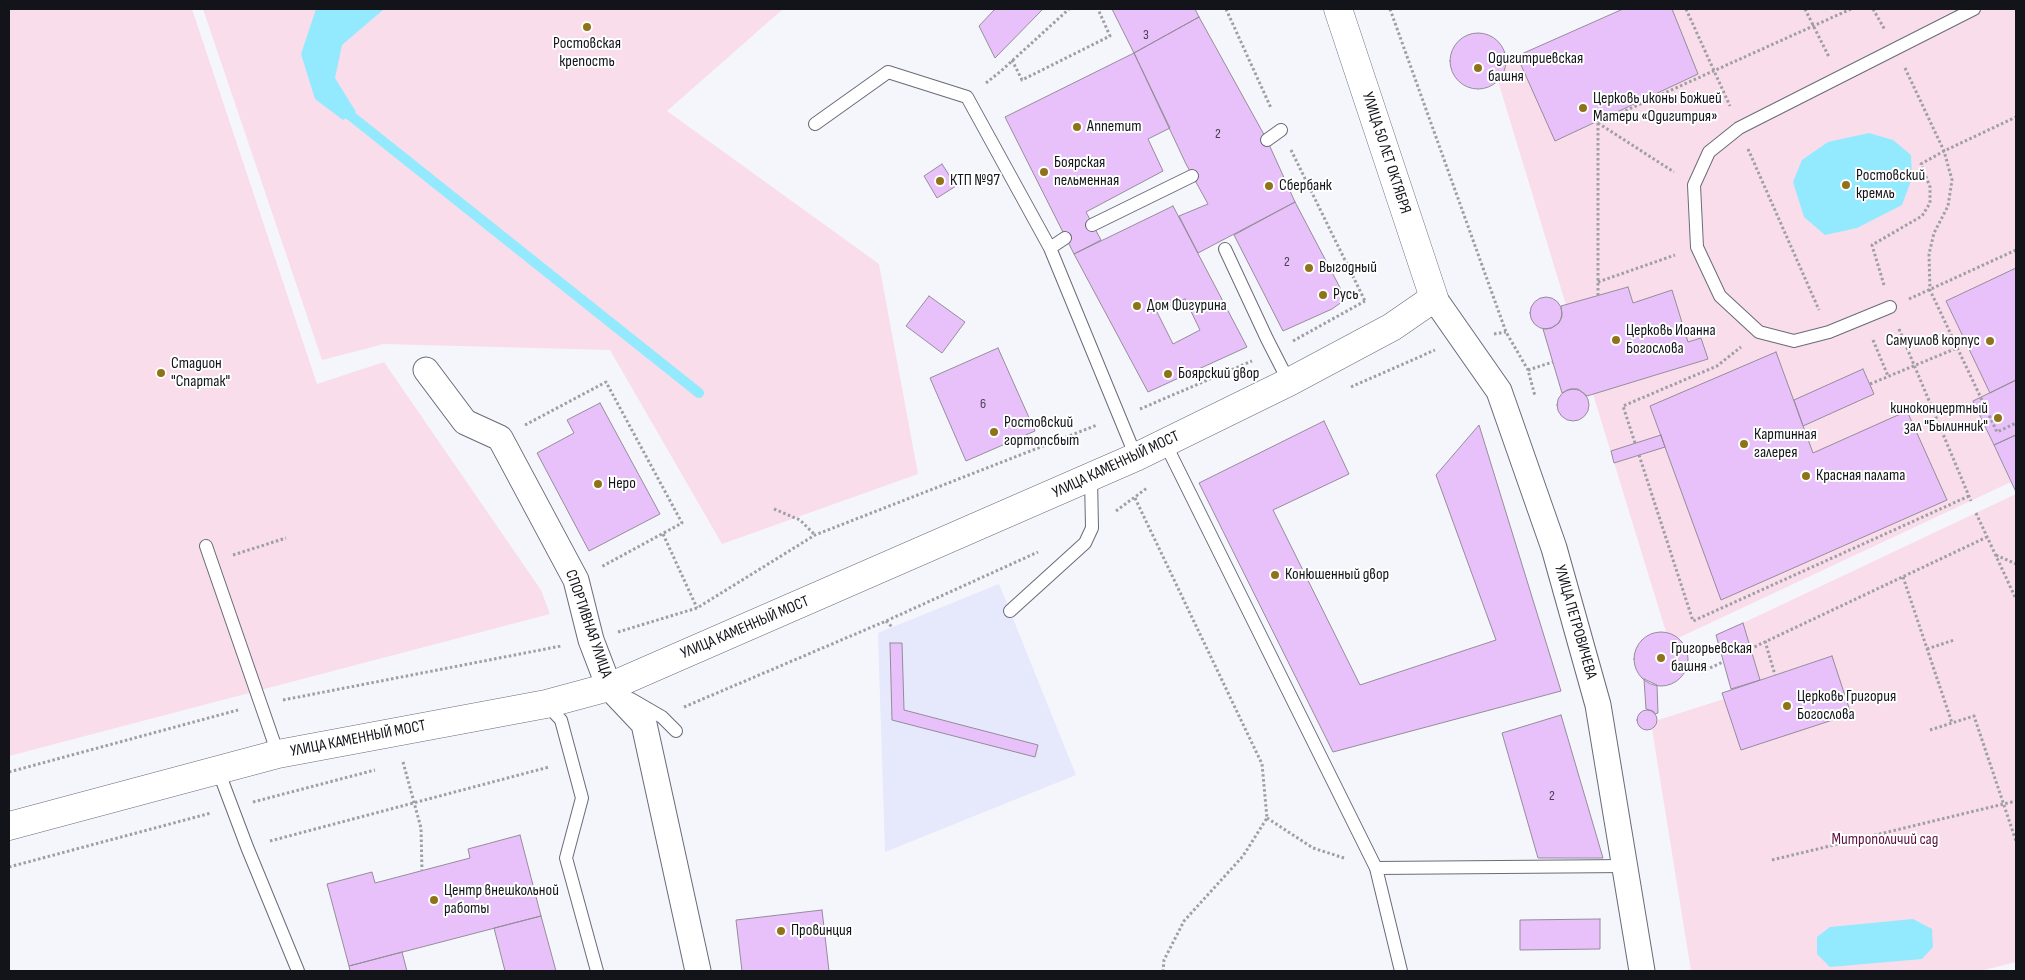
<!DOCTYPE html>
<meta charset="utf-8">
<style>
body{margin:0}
#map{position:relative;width:2025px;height:980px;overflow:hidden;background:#f5f5fc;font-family:"Sofia Sans Condensed",sans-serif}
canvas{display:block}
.frame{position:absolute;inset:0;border:10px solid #131419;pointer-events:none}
</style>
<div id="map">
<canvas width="2025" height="980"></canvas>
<div class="frame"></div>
</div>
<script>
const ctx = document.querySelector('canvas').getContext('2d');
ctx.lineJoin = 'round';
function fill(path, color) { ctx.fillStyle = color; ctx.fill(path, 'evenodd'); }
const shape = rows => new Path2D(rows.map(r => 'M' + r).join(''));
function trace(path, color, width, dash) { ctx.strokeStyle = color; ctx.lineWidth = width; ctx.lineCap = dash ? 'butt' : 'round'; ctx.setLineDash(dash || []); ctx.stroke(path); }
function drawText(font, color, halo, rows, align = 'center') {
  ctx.font = font + ' "Sofia Sans Condensed",sans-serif'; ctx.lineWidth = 4; ctx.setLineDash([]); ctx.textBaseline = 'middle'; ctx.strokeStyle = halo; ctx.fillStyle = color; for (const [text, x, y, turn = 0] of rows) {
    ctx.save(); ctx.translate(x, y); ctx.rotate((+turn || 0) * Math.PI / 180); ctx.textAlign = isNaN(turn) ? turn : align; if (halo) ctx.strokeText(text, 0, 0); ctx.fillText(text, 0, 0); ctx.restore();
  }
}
const built = shape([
 [999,584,1076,775,885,852,878,633]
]);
const green = shape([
 [9,9,192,9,317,384,384,362,541,590,550,614,9,756],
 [203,9,783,9,667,111,879,264,918,474,722,544,610,350,384,344,322,360],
 [1623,9,1828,9,1830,11,1835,9,2016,9,2016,268,1946,302,1990,393,1973,402,2011,482,1678,638,1666,632,1593,394,1708,359,1701,338,1688,342,1672,291,1633,303,1628,287,1566,305,1498,81,1503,76,1507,61],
 [2016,494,2016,962,1980,971,1691,971,1652,729,1658,720,1724,699,1741,750,1832,656,1760,680,1743,623]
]);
const water = shape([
 [316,9,384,9,342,45,335,78,356,112,343,120,315,99,301,54],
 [1869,133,1893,140,1911,155,1912,178,1902,205,1857,228,1825,235,1804,217,1793,182,1802,160,1828,142],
 [1913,919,1932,929,1933,947,1922,959,1830,967,1817,954,1817,937,1830,927]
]);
const stream = shape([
 [341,108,699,393]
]);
const building = shape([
 [995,9,1043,9,995,58,979,26,995,9],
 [1112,9,1195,9,1199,17,1134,53,1112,9],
 [1623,9,1672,9,1698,74,1555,141,1517,56,1623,9],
 [1199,17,1267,140,1295,202,1198,253,1179,216,1208,204,1186,164,1134,53,1199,17],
 '1450 61a28 28 0 1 1 56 0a28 28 0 1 1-56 0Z',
 [1134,53,1170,128,1148,139,1163,171,1086,212,1101,240,1074,254,1005,117,1134,53],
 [942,164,956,186,937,198,924,176,942,164],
 [1295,202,1346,299,1332,309,1283,331,1234,235,1295,202],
 [1173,206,1247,347,1148,392,1074,254,1173,206],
 [1185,299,1200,330,1173,344,1157,312,1185,299],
 [2016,268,2016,380,1990,393,1946,301,2016,268],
 [1628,287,1633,303,1672,290,1688,342,1701,338,1708,359,1587,396,1578,389,1570,389,1562,393,1543,329,1551,328,1559,323,1562,316,1561,306,1628,287],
 [929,296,965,322,942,353,906,326,929,296],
 '1530 313a16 16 0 1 1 32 0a16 16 0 1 1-32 0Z',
 [998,348,1035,431,966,461,930,378,998,348],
 [1776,352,1813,453,1907,411,1947,500,1721,600,1650,406,1776,352],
 [1863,369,1874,394,1803,426,1794,400,1863,369],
 [2016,380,2016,435,1994,445,1973,401,2016,380],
 '1557 405a16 16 0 1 1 32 0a16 16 0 1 1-32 0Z',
 [600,403,660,514,589,551,537,453,574,433,567,420,600,403],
 [1324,421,1349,474,1273,510,1360,685,1496,640,1436,475,1479,425,1561,691,1333,752,1199,483,1324,421],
 [1661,435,1665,447,1614,463,1611,451,1661,435],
 [2016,435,2016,492,1994,445,2016,435],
 [1743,623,1760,680,1731,689,1716,635,1743,623],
 '1634 659a27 27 0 1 1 54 0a27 27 0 1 1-54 0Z',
 [890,643,902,643,904,710,1038,745,1035,757,892,720,890,643],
 [1832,656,1851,714,1741,750,1722,693,1832,656],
 [1644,679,1657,685,1658,713,1655,714,1653,711,1646,709,1644,679],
 '1637 720a10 10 0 1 1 20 0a10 10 0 1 1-20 0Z',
 [1561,715,1603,858,1538,858,1502,733,1561,715],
 [520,835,541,916,349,966,327,884,372,872,375,883,470,858,468,849,520,835],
 [822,910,829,971,742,971,736,920,822,910],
 [541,916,556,971,505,971,494,928,541,916],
 [1600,919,1600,949,1520,950,1520,920,1600,919],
 [402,952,407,971,350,971,349,966,402,952]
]);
const path = shape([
 [1226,9,1271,108],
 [1390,9,1506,332,1528,370,1535,396],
 [1686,9,1730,106],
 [1805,9,1829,57],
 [1873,9,1885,30],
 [1012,60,1022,80,1110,36,1098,9],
 [1905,68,1944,151,1952,180,1948,206,1934,233,1929,254,1930,290,1997,432,2016,423],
 [986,83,1001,71,1069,9],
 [1598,123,1851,9],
 [1598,123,1598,295],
 [1598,123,1674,172],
 [1748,149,1819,310],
 [1291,150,1365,301],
 [1598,282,1675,255],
 [1884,285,1872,245,1922,216,1930,203,1930,187,1921,164,1944,151,2016,117],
 [1909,299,2016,250],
 [1899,329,1971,501],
 [1494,334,1506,332],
 [1873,340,1888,376],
 [1293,341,1365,301],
 [1528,370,1553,362],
 [1870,384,1957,348],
 [1351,387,1435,350],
 [1140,409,1252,361],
 [525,425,606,382,682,523,601,567],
 [1635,443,1623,406,1717,366,1741,347],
 [1639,455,1693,621,1969,496],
 [1135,498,1262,764,1267,818,1243,856,1184,921,1164,960,1163,971],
 [774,509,800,520,815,535],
 [1116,511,1147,488],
 [1976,513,2016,599],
 [663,534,697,608],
 [233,555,286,538],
 [1996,555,2016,564],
 [1903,577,1952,723],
 [886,621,892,627],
 [618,632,697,608,815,535,1097,425],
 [1765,641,1775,675],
 [1750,649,1987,537],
 [1927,649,1954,640],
 [1701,672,1723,662],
 [283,700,561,646],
 [684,707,886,621,1038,552],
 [1930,730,1974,716,2016,841],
 [403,762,421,828,422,871],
 [9,772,238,710],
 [253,802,375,770],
 [1267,818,1313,848,1344,858],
 [270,841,549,767],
 [1772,860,2016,801],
 [9,867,211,813]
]);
const lane = shape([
 [815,124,888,72,967,97,1050,248,1136,457],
 [1267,140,1281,130],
 [1092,225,1192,176],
 [1050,248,1065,238],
 [1225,249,1267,339,1289,382],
 [1890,307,1829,332,1794,341,1759,332,1720,296,1697,247,1694,185,1709,152,1739,128,1974,9],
 [1165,443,1376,868,1401,971],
 [206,546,278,754],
 [1010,611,1085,543,1092,528,1091,478],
 [631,699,662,717,676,731],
 [546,704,561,720,582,798,566,858,597,971],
 [218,770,247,847,298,971],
 [1376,868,1626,866]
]);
const street = shape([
 [1434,298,1499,391,1554,548,1598,705,1642,971],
 [426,370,465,422,500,438,576,580,591,640,609,687,644,724,698,971]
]);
const secondary = shape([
 [9,826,278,754,546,704,609,687,1136,457,1289,382,1392,327,1434,298,1338,9]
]);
const markers = [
 [587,27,5,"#8f7318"],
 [1478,68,5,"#8f7318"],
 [1583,108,5,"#8f7318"],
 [1077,127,5,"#8f7318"],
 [1044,172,5,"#8f7318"],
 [940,181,5,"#8f7318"],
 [1846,185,5,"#8f7318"],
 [1269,186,5,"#8f7318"],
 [1309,268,5,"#8f7318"],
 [1323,295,5,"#8f7318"],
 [1137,306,5,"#8f7318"],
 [1616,340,5,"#8f7318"],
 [1990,341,5,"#8f7318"],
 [161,373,5,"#8f7318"],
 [1168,374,5,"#8f7318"],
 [1998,418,5,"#8f7318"],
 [994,432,5,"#8f7318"],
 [1744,444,5,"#8f7318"],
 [1806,476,5,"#8f7318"],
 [598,484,5,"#8f7318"],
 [1275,575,5,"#8f7318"],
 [1661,658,5,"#8f7318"],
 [1787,706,5,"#8f7318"],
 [434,900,5,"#8f7318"],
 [781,931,5,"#8f7318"]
];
const numberNames = [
 ["3",1146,35],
 ["2",1218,134],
 ["2",1287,262],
 ["6",983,404],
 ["2",1552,796]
];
const poiNames = [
 ["Ростовская",587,44,"center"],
 ["крепость",587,62,"center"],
 ["Одигитриевская",1488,59],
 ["башня",1488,77],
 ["Церковь иконы Божией",1593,99],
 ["Матери «Одигитрия»",1593,117],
 ["Аппетит",1087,127],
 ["Боярская",1054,163],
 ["пельменная",1054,181],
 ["Ростовский",1856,176],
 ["кремль",1856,194],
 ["КТП №97",950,181],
 ["Сбербанк",1279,186],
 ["Выгодный",1319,268],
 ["Русь",1333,295],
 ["Дом Фигурина",1147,306],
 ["Церковь Иоанна",1626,331],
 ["Богослова",1626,349],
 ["Самуилов корпус",1980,341,"right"],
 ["Стадион",171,364],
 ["\"Спартак\"",171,382],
 ["Боярский двор",1178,374],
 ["киноконцертный",1988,409,"right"],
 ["зал \"Былинник\"",1988,427,"right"],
 ["Ростовский",1004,423],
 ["гортопсбыт",1004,441],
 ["Картинная",1754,435],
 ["галерея",1754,453],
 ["Красная палата",1816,476],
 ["Неро",608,484],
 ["Конюшенный двор",1285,575],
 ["Григорьевская",1671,649],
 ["башня",1671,667],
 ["Церковь Григория",1797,697],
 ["Богослова",1797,715],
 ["Центр внешкольной",444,891],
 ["работы",444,909],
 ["Провинция",791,931]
];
const streetNames = [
 ["УЛИЦА 50 ЛЕТ ОКТЯБРЯ",1386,153,72],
 ["УЛИЦА КАМЕННЫЙ МОСТ",1116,465,-25],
 ["УЛИЦА ПЕТРОВИЧЕВА",1575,622,74],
 ["СПОРТИВНАЯ УЛИЦА",588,624,71],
 ["УЛИЦА КАМЕННЫЙ МОСТ",745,628,-23],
 ["УЛИЦА КАМЕННЫЙ МОСТ",358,739,-11]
];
const parkNames = [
 ["Митрополичий сад",1885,840]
];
fill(built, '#e6e8fc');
fill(green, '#f9ddea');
fill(water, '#93eafe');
trace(stream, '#93eafe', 10);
fill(building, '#e8c1fb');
trace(building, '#958c9a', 1);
trace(lane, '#696b79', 14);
trace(street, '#696b79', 27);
trace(secondary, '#696b79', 29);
trace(path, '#9e9fa5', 3, [2.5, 2.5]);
trace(lane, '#fff', 12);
trace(street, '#fff', 25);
trace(secondary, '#fff', 28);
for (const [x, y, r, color] of markers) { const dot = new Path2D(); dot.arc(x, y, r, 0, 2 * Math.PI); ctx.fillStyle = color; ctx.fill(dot); trace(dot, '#fff', 2); }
drawText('14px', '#483f52', null, numberNames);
drawText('16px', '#131419', '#fff', poiNames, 'left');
drawText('16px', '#131419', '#fff', streetNames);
drawText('16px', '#5f1341', '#fff', parkNames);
</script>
